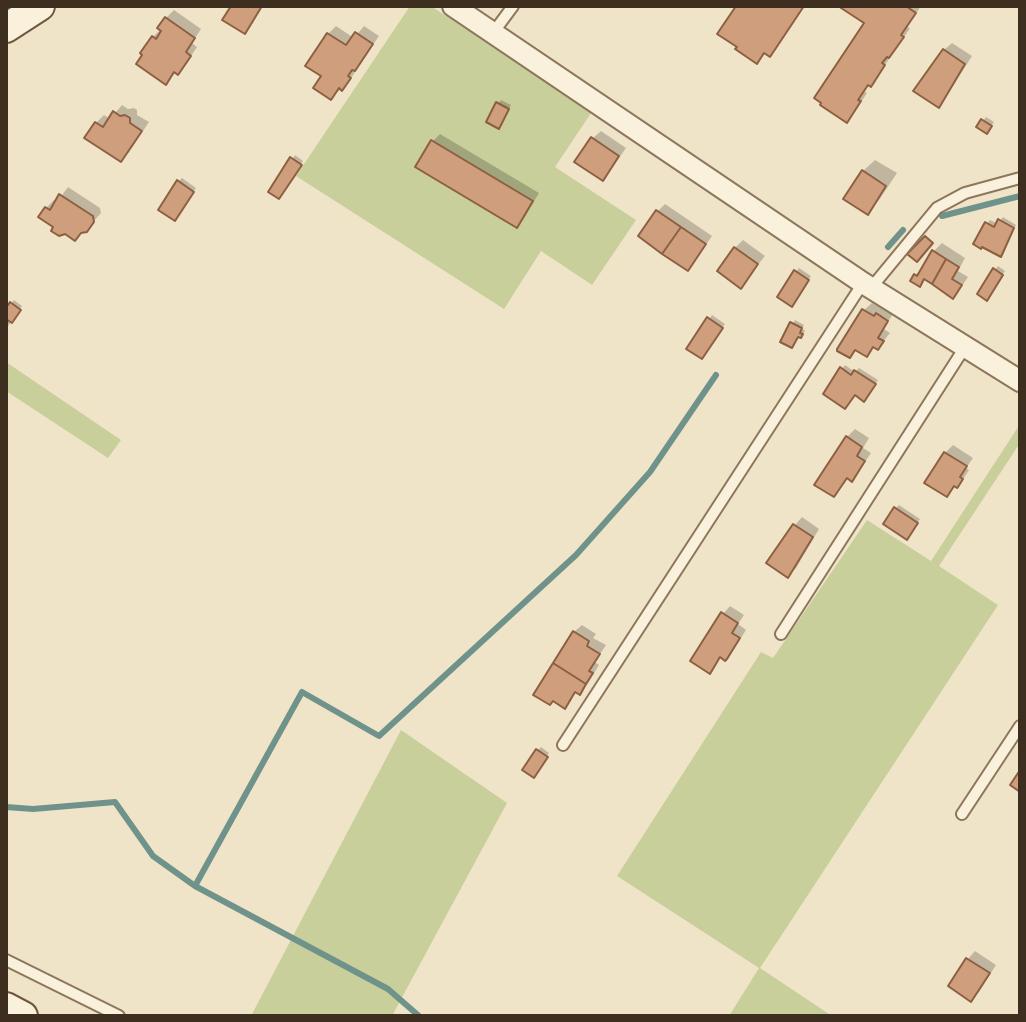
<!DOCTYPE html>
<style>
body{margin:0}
#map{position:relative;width:1026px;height:1022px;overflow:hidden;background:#f0e4c8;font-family:"Source Serif 4",serif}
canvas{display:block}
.frame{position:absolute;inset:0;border:8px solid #3d2e20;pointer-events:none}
</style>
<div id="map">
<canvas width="1026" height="1022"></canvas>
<div class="frame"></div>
</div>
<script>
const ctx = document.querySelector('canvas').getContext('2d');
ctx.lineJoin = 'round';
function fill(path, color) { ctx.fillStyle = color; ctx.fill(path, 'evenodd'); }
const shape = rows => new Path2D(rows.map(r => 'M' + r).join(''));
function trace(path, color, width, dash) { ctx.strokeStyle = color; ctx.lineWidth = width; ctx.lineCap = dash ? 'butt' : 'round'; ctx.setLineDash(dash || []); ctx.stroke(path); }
const green = shape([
 [410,6,431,6,591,113,555,167,636,220,592,285,541,251,504,309,296,176],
 [6,362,121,440,108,458,6,391],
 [1020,424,1020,443,939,566,998,605,760,968,832,1016,729,1016,759,968,617,876,761,652,773,658,867,520,931,561],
 [401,730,507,803,392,1016,251,1016]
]);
const shadow = shape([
 [842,6,921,6,907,27,910,28,897,48,889,55,891,56,878,76,869,83,864,91,867,93,854,113,846,120,867,22],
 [174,10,201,29,192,43,197,47,185,65,178,72,176,71,166,83,153,37,161,29,166,18],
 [336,26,354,38,364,26,379,36,362,61,355,68,357,69,350,80,331,98,323,76,328,34],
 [952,43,972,56,946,97,938,105,944,50],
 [501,100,511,105,502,123,498,104],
 [122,105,128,109,134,108,137,110,137,115,149,122,129,152,121,160,96,123,104,115,110,119],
 [986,117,994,122,990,128,979,126],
 [601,131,626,148,610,171,602,179,577,161,593,138],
 [440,134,539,193,524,218,516,226,433,141],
 [295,155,303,161,282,193,271,191],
 [875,160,897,173,879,200,868,212,863,171],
 [182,178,196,188,178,215,179,181],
 [68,187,100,208,101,213,86,230,56,226,46,208,54,200,57,202],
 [665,204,712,236,695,260,658,211],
 [1003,217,1016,225,1001,255,987,224,990,220,998,224],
 [743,240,765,256,741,286,735,248],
 [942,243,965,258,958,271,968,277,960,289,953,296,925,278,919,284,912,280,915,275,924,268,934,251],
 [998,266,1005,271,990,295,995,270],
 [799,268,811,276,795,302,796,272],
 [14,300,22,306,6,329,6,311],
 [872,303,883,309,885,307,894,312,884,329,890,333,878,348,875,346,866,354,857,348,849,356,864,310],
 [712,315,725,324,705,354,689,348],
 [795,320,804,325,802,329,805,330,804,333,800,336,783,341],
 [845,365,855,372,859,368,878,380,867,396,855,393,842,369],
 [855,429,869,438,863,448,871,453,859,471,852,479,848,477,834,495,847,437],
 [953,445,973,458,966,468,969,470,964,478,946,495,927,482,945,453],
 [899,505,920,519,910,534,896,508],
 [802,517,819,529,796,568,788,575,795,525],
 [730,606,744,615,738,624,746,630,734,649,725,658,722,656,709,671,723,614],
 [582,625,596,634,593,638,606,645,595,662,599,665,587,685,579,692,577,691,565,707,574,632],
 [541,747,549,753,537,772,537,751],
 [975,951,996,965,979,992,971,999,968,959]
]);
const stream = shape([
 [942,216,1020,196],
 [888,247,903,230],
 [6,807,33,809,115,802,153,856,195,886,302,692,379,736,576,555,650,472,716,375],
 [195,886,388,989,419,1016]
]);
const building = shape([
 [231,6,262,6,245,34,222,20,231,6],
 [736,6,804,6,770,57,764,53,757,64,735,49,737,47,717,34,736,6],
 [838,6,906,6,916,13,901,35,904,37,889,58,887,57,882,63,885,65,871,87,868,85,858,100,861,101,847,123,820,105,821,103,814,98,864,23,838,6],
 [165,17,195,38,186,52,191,56,178,75,174,72,166,85,136,64,142,55,140,53,152,36,156,39,161,31,157,28,165,17],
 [355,32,373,44,355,71,352,70,348,76,351,78,342,91,339,88,331,100,313,88,321,76,305,66,327,33,346,45,355,32],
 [943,49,965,64,939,108,913,91,943,49],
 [496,102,509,109,499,129,486,122,496,102],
 [113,111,120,116,125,115,130,118,130,123,142,131,121,162,84,138,95,122,103,127,113,111],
 [981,119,992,126,987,134,976,127,981,119],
 [591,137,619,156,603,181,574,162,591,137],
 [431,140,533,201,517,228,415,167,431,140],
 [290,157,302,165,279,199,268,192,290,157],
 [862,170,886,186,868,215,843,199,862,170],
 [177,180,194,192,175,221,158,210,177,180],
 [59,194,93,216,94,222,87,232,81,233,75,241,65,234,59,236,51,231,53,227,38,217,45,207,50,210,59,194],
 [656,210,681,227,662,254,638,236,656,210],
 [998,219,1014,228,1001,257,982,247,981,249,973,244,985,222,994,227,998,219],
 [681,227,706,244,688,271,662,254,681,227],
 [925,236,933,243,917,262,907,254,925,236],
 [734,247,758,264,741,289,717,271,734,247],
 [932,250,946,259,932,284,924,279,920,287,910,281,914,274,917,276,932,250],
 [946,259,959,267,952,279,962,285,953,299,932,284,946,259],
 [993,268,1003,275,987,301,977,294,993,268],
 [794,270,809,280,792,307,777,297,794,270],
 [10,302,21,310,12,323,6,319,6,308,10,302],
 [862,309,874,316,876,313,888,321,878,338,884,341,878,350,873,347,867,357,855,350,850,358,837,351,837,349,862,309],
 [707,317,723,328,702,359,686,349,707,317],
 [790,322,802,328,800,333,803,334,801,338,798,337,792,348,780,342,790,322],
 [840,367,851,375,854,370,876,384,864,402,855,395,845,409,823,394,840,367],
 [846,436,862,447,857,456,865,461,852,482,847,478,834,497,814,485,846,436],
 [944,452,967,466,960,477,963,479,958,487,957,488,954,486,947,497,924,483,944,452],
 [894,507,918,523,907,540,883,524,894,507],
 [793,524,813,537,788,578,766,563,793,524],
 [721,612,738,623,732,633,740,638,727,659,725,661,720,657,710,674,690,661,721,612],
 [573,631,589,641,587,646,600,654,589,671,593,673,586,684,553,663,573,631],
 [553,663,586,684,580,695,575,692,565,709,553,701,550,705,533,695,553,663],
 [536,749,548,757,534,778,522,770,536,749],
 [1020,770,1020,792,1010,785,1020,770],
 [966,958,990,973,971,1002,948,986,966,958]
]);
const lane = shape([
 [493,33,513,6],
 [871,288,937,208,965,193,1020,178],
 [781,634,965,347],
 [563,745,863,283],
 [962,814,1020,726],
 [6,960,119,1016]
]);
const street = shape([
 [453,6,863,283,1020,381]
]);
const secondary = shape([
 [6,28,40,6],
 [6,1007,23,1016]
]);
fill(green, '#c9cf9b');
fill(shadow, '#0003');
trace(stream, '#6f938a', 6);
fill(building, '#cf9f7d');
trace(building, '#8d5f41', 2);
trace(lane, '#8d765c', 14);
trace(street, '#8d765c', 24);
trace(secondary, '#6f573f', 32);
trace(lane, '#faf1dc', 10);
trace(street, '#faf1dc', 20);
trace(secondary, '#faf1dc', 28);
</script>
